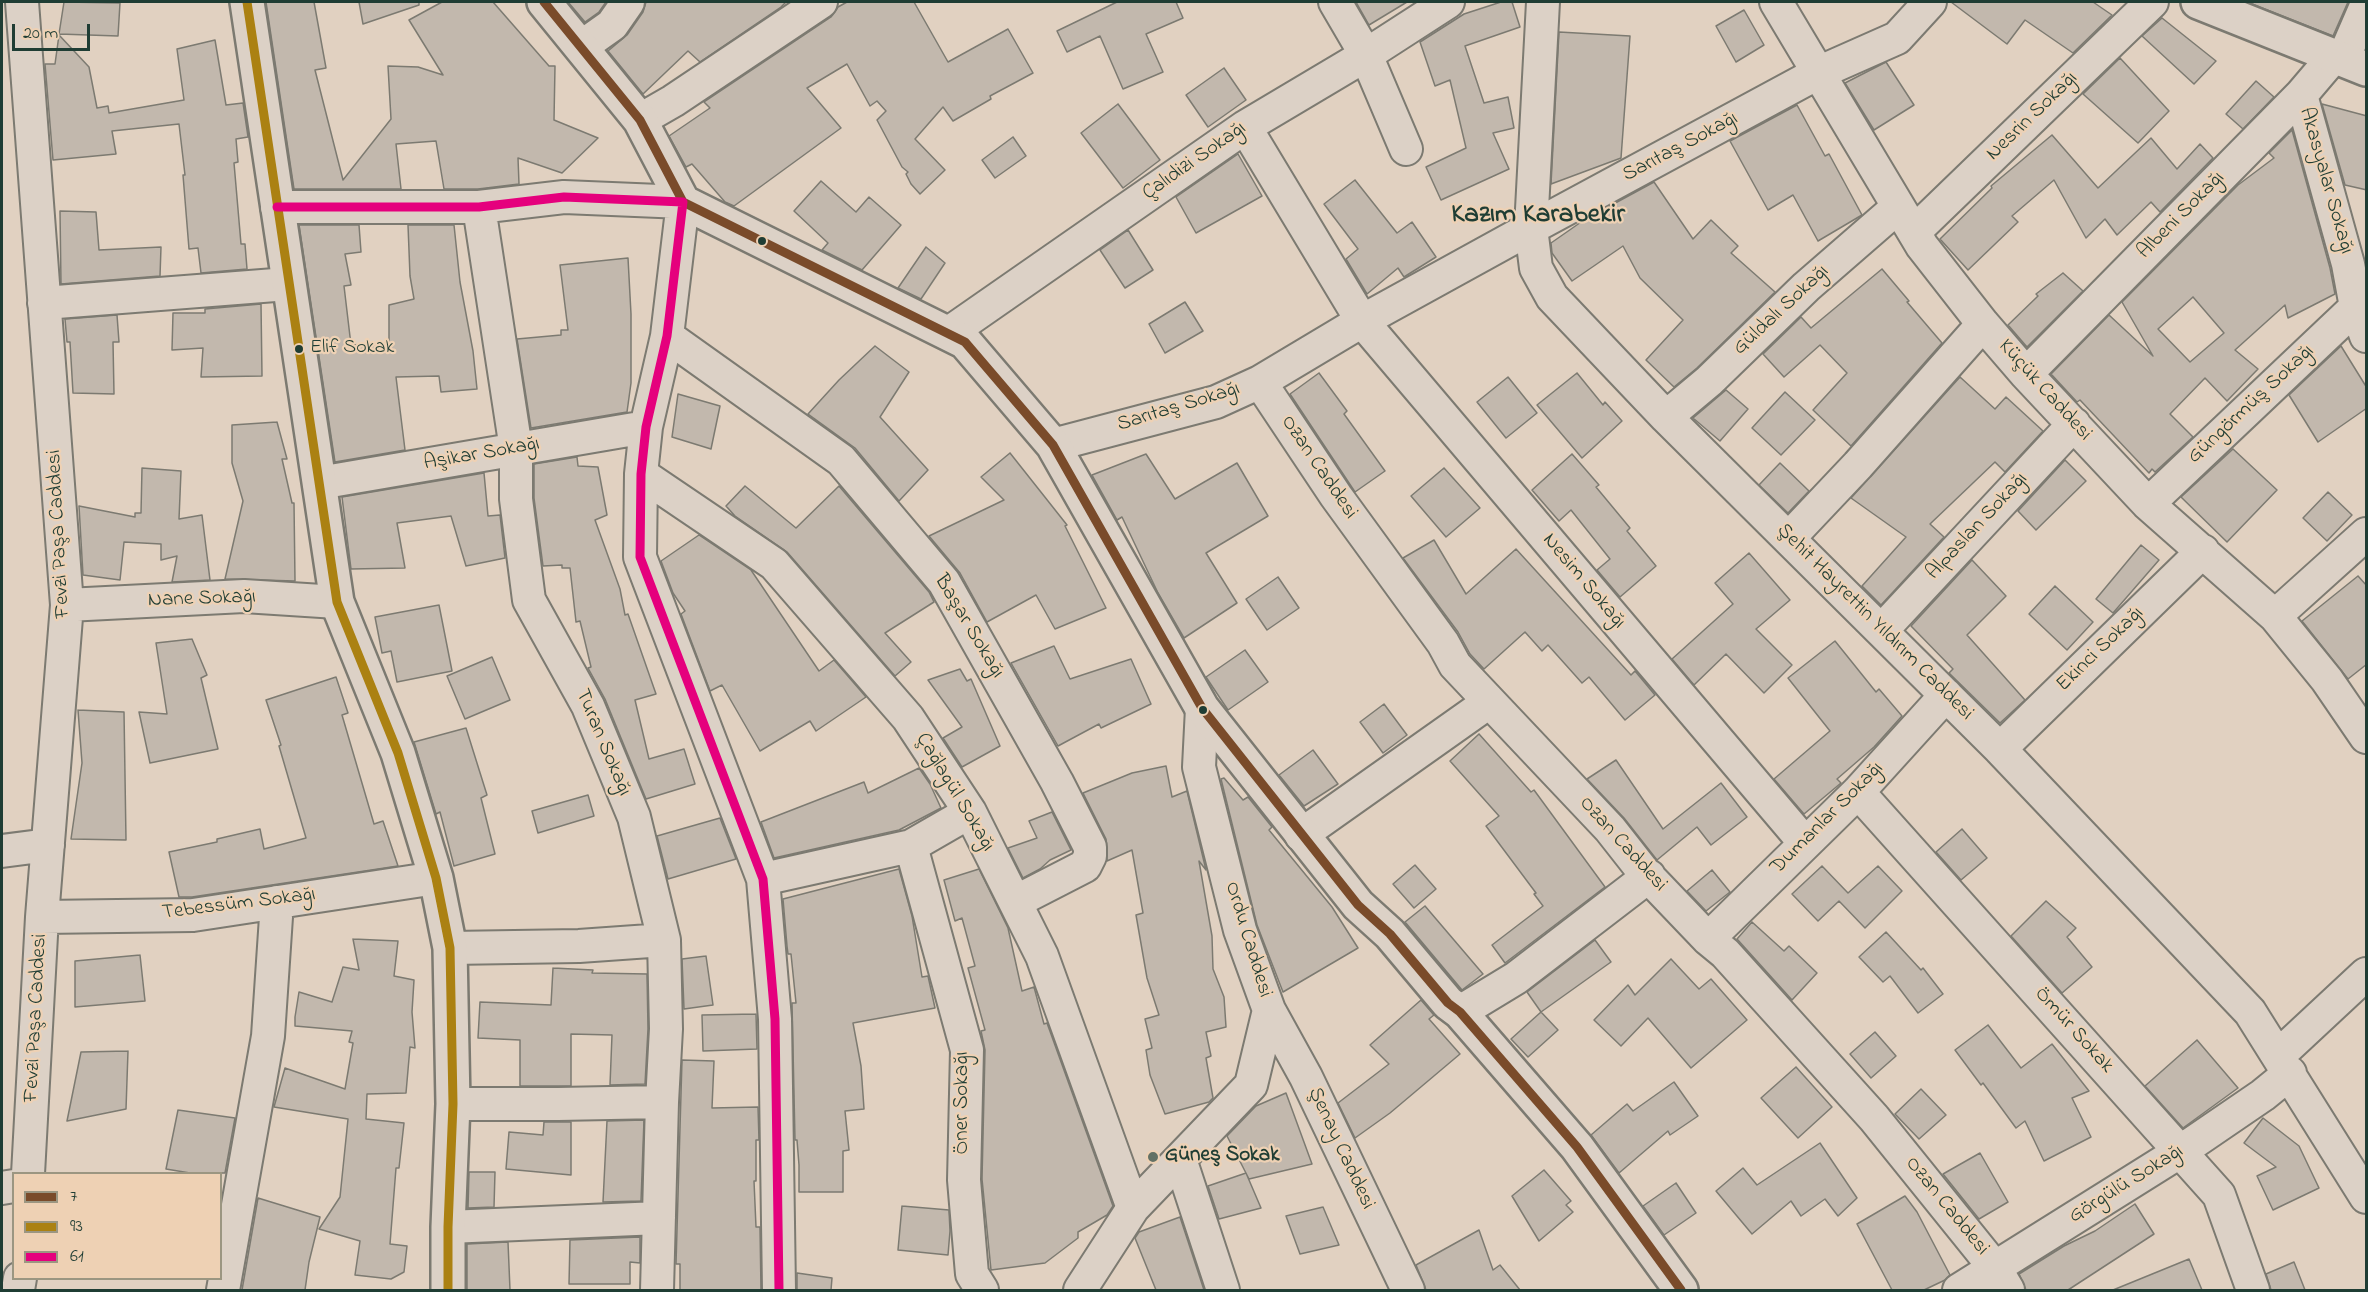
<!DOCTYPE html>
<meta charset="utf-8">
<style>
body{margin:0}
#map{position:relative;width:2368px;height:1292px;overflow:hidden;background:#e1d1c1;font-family:"Indie Flower",sans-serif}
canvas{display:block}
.frame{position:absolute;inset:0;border:3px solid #1f3d34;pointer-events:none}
.legend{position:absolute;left:12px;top:1172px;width:210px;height:108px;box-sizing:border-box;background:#eed1b4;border:2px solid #9b9681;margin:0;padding:8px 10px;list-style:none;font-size:18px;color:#1f3d34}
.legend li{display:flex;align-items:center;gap:12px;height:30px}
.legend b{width:30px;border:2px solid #9b9681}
.scale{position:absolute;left:12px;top:24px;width:78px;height:27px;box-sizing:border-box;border:3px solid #1f3d34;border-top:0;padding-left:8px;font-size:18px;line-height:21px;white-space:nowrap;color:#1f3d34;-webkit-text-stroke:4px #eed1b4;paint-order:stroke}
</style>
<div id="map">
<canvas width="2368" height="1292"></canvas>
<div class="frame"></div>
<ul class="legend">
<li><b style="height:8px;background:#7a4b2a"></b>7</li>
<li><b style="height:8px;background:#ab8112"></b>93</li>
<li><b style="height:8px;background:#e5007d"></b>61</li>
</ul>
<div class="scale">20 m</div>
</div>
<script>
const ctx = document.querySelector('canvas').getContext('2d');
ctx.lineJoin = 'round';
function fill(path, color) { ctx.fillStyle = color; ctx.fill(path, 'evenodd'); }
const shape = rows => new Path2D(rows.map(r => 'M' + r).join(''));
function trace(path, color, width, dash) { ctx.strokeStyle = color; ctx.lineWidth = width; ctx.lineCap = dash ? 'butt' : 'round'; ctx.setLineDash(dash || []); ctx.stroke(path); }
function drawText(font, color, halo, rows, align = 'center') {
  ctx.font = font + ' "Indie Flower",sans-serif'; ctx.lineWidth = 4.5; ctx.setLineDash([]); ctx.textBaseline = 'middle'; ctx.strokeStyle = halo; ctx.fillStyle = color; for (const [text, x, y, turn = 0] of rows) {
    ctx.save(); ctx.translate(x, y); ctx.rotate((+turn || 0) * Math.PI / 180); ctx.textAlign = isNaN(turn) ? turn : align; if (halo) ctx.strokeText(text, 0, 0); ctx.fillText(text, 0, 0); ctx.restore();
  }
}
const building = shape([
 [64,2,120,3,118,36,59,34,64,2],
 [266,2,314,2,326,68,315,70,343,180,391,119,388,66,418,67,443,75,409,20,442,2,493,2,549,66,555,66,554,120,598,138,562,173,518,158,519,184,478,189,444,189,436,141,396,144,401,189,294,189,266,2],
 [359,2,419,2,419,5,363,24,359,2],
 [568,2,606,2,599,12,585,22,568,2],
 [646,2,786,2,781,7,700,62,688,51,643,94,608,51,627,35,643,12,646,2],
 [847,2,914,2,948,62,1008,29,1033,73,990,96,991,99,953,121,943,107,915,139,945,170,920,194,911,184,906,174,908,172,902,167,877,120,886,111,877,101,870,106,847,64,807,88,841,128,734,206,725,202,692,164,686,167,669,136,710,108,704,102,831,17,838,7,847,2],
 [1117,2,1176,2,1183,18,1146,34,1163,72,1123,89,1100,36,1067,52,1057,31,1117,2],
 [1356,2,1407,2,1369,25,1356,2],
 [1501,2,1512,2,1520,27,1465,46,1484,103,1508,97,1514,128,1493,133,1509,169,1441,200,1426,167,1466,148,1450,80,1435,86,1420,42,1464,14,1501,2],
 [1951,2,2093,2,2112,15,2073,53,2025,20,2007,44,1951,2],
 [2247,2,2348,2,2333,36,2247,2],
 [1744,10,1764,45,1736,62,1716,26,1744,10],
 [2162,18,2216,61,2194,84,2142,36,2162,18],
 [1559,32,1630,36,1621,158,1551,184,1559,32],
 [59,35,89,67,97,108,108,106,109,113,184,100,177,49,215,40,226,105,243,103,248,137,236,139,238,162,234,163,241,244,245,244,247,269,201,273,198,248,189,249,183,175,185,175,179,124,112,131,116,154,53,160,45,64,55,64,59,35],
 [2120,58,2169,111,2138,143,2083,94,2120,58],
 [1886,62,1914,105,1874,130,1845,83,1886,62],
 [1224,68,1246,100,1208,127,1186,95,1224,68],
 [2256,81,2274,97,2243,129,2226,114,2256,81],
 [1118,104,1160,160,1123,188,1081,133,1118,104],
 [2322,104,2367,116,2367,190,2345,185,2322,104],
 [1797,105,1825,156,1829,154,1862,215,1818,241,1793,195,1768,210,1730,141,1797,105],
 [2292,130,2330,268,2335,294,2288,318,2285,305,2235,350,2258,369,2227,401,2205,378,2170,414,2193,437,2155,472,2152,469,2149,473,2080,400,2077,402,2051,374,2109,315,2153,356,2122,302,2238,185,2274,158,2269,153,2292,130],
 [2193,297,2224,333,2190,362,2158,329,2193,297],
 [2052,135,2098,188,2151,138,2177,169,2200,144,2213,158,2160,212,2151,202,2117,235,2105,219,2086,238,2054,180,2012,216,2018,222,1968,270,1940,239,1992,188,1991,186,2052,135],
 [1013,137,1026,156,995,178,982,160,1013,137],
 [1238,154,1262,196,1196,233,1176,197,1238,154],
 [1355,180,1397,233,1412,222,1436,257,1404,277,1398,268,1367,294,1346,259,1358,249,1324,204,1355,180],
 [821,181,856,212,869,197,901,225,862,270,822,250,828,243,794,211,821,181],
 [1654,182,1693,239,1711,220,1738,246,1731,253,1775,292,1697,368,1674,387,1646,360,1683,320,1640,278,1623,246,1572,281,1552,253,1551,243,1584,220,1654,182],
 [60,211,96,212,99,250,161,247,160,276,61,284,60,211],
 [299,225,359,225,361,252,345,254,351,285,344,286,351,345,389,343,389,305,414,299,410,276,408,225,454,225,460,282,473,351,477,389,441,392,439,376,396,377,405,450,335,462,299,225],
 [1128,230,1153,270,1125,288,1100,250,1128,230],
 [926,247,945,263,921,299,898,288,926,247],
 [628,258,631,314,631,383,627,412,531,428,517,339,561,335,561,330,568,330,560,265,628,258],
 [1882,269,1909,301,1907,302,1942,343,1851,446,1813,410,1847,373,1820,345,1784,377,1763,354,1801,317,1811,328,1882,269],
 [2063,273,2083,291,2027,347,2008,325,2038,296,2036,294,2063,273],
 [1185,302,1203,331,1165,353,1149,324,1185,302],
 [261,304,262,376,201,377,203,348,172,350,173,313,205,313,205,309,261,304],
 [117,315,119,342,113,342,114,394,73,393,70,342,67,342,65,319,117,315],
 [875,346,909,372,880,417,928,470,899,501,855,448,808,414,839,380,875,346],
 [2341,346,2367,388,2367,408,2318,442,2289,395,2341,346],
 [1319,373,1347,411,1344,414,1385,471,1355,492,1290,394,1319,373],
 [1577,373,1603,405,1605,402,1622,421,1582,458,1537,405,1577,373],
 [1508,377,1537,413,1506,438,1477,402,1508,377],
 [1960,377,1995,409,2006,397,2043,431,2005,472,1995,462,1930,524,1944,537,1881,605,1862,586,1906,537,1851,498,1960,377],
 [1726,390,1748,409,1720,441,1693,418,1726,390],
 [1785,392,1815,420,1781,455,1752,428,1785,392],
 [678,394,720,406,711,449,672,437,678,394],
 [277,422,287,459,282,459,292,503,294,503,295,581,225,579,243,501,232,463,232,425,277,422],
 [2233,449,2277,490,2227,542,2181,497,2233,449],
 [1010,453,1067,525,1065,526,1106,608,1055,629,1036,595,987,622,960,573,929,536,1004,500,981,477,1010,453],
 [1146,454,1175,499,1237,463,1268,516,1206,553,1237,603,1184,638,1158,593,1122,517,1117,520,1092,475,1146,454],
 [1572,454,1599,485,1596,487,1630,528,1627,531,1656,566,1620,597,1597,570,1610,559,1571,510,1559,521,1532,490,1572,454],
 [577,457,578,466,598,467,607,515,595,520,620,589,625,615,628,614,656,694,635,700,649,759,684,749,695,784,646,799,605,699,588,668,591,667,580,621,576,622,570,568,562,568,562,565,543,566,534,498,534,464,577,457],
 [2065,460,2086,481,2036,530,2018,511,2065,460],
 [1780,463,1809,491,1788,513,1759,485,1780,463],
 [142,468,181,471,179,519,202,515,210,580,172,582,177,556,161,560,161,544,124,542,120,580,83,575,79,506,135,517,135,513,141,513,142,468],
 [1444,468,1480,508,1446,537,1411,496,1444,468],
 [484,473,488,516,500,515,505,558,466,566,451,516,397,523,405,568,351,569,342,497,484,473],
 [745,486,796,528,839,486,929,592,934,602,885,633,911,662,895,676,787,552,735,516,726,506,745,486],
 [2328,492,2352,515,2327,541,2303,518,2328,492],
 [699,535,751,570,819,671,834,660,866,697,816,731,810,721,760,751,722,685,710,691,681,614,685,611,673,593,661,561,699,535],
 [1434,540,1466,594,1516,549,1631,675,1635,671,1655,695,1625,720,1589,677,1582,683,1548,645,1542,651,1525,632,1484,669,1470,654,1458,632,1403,558,1434,540],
 [2141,545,2159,560,2113,613,2096,599,2141,545],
 [1749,553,1790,600,1756,629,1792,665,1764,693,1726,654,1694,685,1672,659,1733,604,1715,583,1749,553],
 [1972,560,2006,596,1967,635,2025,700,2000,723,1949,673,1953,669,1911,626,1972,560],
 [2358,576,2367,586,2367,664,2348,679,2302,621,2358,576],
 [1278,577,1299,608,1267,630,1246,599,1278,577],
 [2055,586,2093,622,2067,650,2029,614,2055,586],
 [439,605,452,671,397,682,391,651,382,653,375,617,439,605],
 [192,639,207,675,201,678,218,749,150,763,139,712,167,714,156,643,192,639],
 [1835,641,1876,692,1879,689,1902,716,1874,747,1837,779,1841,783,1804,814,1774,779,1830,731,1788,678,1835,641],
 [1054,646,1070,679,1131,659,1151,704,1101,728,1099,724,1058,746,1011,663,1054,646],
 [1245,650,1268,682,1228,710,1206,677,1245,650],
 [492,657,510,700,465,719,447,676,492,657],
 [960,669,967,681,971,679,1000,746,962,767,943,738,962,727,928,680,960,669],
 [336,677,348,713,342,715,374,824,383,821,398,866,192,897,179,897,169,852,217,842,217,839,260,829,264,849,306,838,279,746,281,745,266,700,336,677],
 [1384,704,1407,735,1383,753,1360,722,1384,704],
 [78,710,124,712,126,840,71,839,82,763,78,710],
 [466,728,487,795,481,798,495,854,454,866,440,812,436,814,414,742,466,728],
 [1479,734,1531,792,1534,790,1605,887,1505,963,1492,945,1543,906,1534,894,1536,893,1486,826,1499,816,1450,761,1479,734],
 [1313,750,1338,784,1304,806,1279,775,1313,750],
 [1616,760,1663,829,1721,783,1747,817,1711,845,1697,827,1657,860,1624,818,1587,779,1616,760],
 [1166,766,1172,797,1187,791,1206,870,1199,861,1212,936,1213,969,1224,997,1226,1027,1206,1032,1211,1056,1206,1058,1213,1098,1209,1102,1165,1114,1150,1075,1146,1050,1152,1048,1145,1019,1159,1015,1147,978,1136,915,1143,913,1132,850,1107,861,1106,839,1083,793,1132,773,1166,766],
 [919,768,930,784,941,808,899,830,774,858,761,822,864,782,868,793,919,768],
 [1224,778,1243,800,1248,797,1272,827,1269,830,1332,907,1358,948,1283,992,1257,925,1221,779,1224,778],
 [588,795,594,816,538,833,532,811,588,795],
 [1052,812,1071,850,1050,860,1040,869,1023,878,1008,848,1037,838,1029,821,1052,812],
 [720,818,736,859,668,879,657,836,720,818],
 [1962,829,1987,858,1961,880,1936,852,1962,829],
 [1415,865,1436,889,1414,908,1393,884,1415,865],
 [1822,866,1848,893,1878,866,1902,891,1865,928,1839,901,1818,921,1792,894,1822,866],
 [899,869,912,916,922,977,928,976,935,1008,853,1023,861,1066,864,1109,845,1111,849,1150,843,1151,843,1192,799,1192,799,1165,797,1140,795,1140,792,1003,796,1003,791,954,788,954,787,946,783,899,899,869],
 [979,869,1008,928,1022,991,1034,987,1044,1024,1047,1023,1113,1206,1107,1215,1078,1232,1078,1238,1045,1263,991,1270,982,1179,985,1050,981,1031,985,1030,968,968,975,966,962,918,955,921,944,880,979,869],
 [1712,870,1730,892,1706,911,1687,891,1712,870],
 [2046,901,2076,928,2067,937,2092,967,2062,993,2011,936,2046,901],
 [1425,906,1483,974,1462,990,1405,922,1425,906],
 [1752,922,1784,951,1789,946,1817,973,1792,1000,1737,939,1752,922],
 [1886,932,1921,970,1923,968,1943,994,1918,1013,1890,976,1883,982,1859,957,1886,932],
 [353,939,398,941,394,976,414,980,412,1012,415,1048,410,1047,406,1093,367,1094,366,1119,404,1123,399,1168,396,1168,390,1244,407,1246,404,1272,391,1279,355,1275,360,1241,319,1229,340,1197,348,1119,274,1107,285,1068,345,1089,353,1043,349,1042,352,1031,295,1026,295,1017,299,992,332,1002,343,967,359,970,353,939],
 [1595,940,1611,962,1541,1012,1527,992,1595,940],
 [140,955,145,1001,75,1007,75,961,140,955],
 [706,956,713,1005,684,1009,682,959,706,956],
 [1671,959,1699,989,1711,979,1747,1020,1691,1068,1648,1018,1621,1046,1594,1020,1628,985,1635,995,1671,959],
 [553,968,593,970,592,973,647,974,648,1029,645,1084,610,1085,612,1035,571,1034,571,1086,520,1086,520,1040,478,1038,480,1002,551,1005,553,968],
 [1421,1000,1434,1015,1429,1019,1460,1054,1390,1113,1355,1138,1338,1103,1389,1064,1370,1045,1421,1000],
 [1541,1012,1558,1030,1528,1057,1511,1039,1541,1012],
 [756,1014,757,1049,703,1051,702,1015,756,1014],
 [1988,1025,2021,1068,2052,1044,2089,1091,2072,1098,2091,1137,2044,1161,2025,1121,2016,1128,1983,1083,1981,1085,1955,1050,1988,1025],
 [1875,1032,1896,1056,1871,1078,1850,1054,1875,1032],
 [2197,1040,2238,1088,2183,1128,2145,1086,2197,1040],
 [128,1051,126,1109,67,1121,81,1052,128,1051],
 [682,1060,714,1061,712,1108,758,1107,759,1140,756,1140,756,1181,754,1181,756,1227,760,1227,761,1290,680,1290,680,1264,676,1264,682,1060],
 [1796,1067,1832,1107,1798,1138,1761,1098,1796,1067],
 [1674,1082,1698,1116,1670,1135,1668,1131,1619,1173,1591,1135,1627,1104,1633,1111,1674,1082],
 [1921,1089,1946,1115,1919,1139,1895,1114,1921,1089],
 [1286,1093,1312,1164,1249,1179,1227,1136,1256,1106,1286,1093],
 [178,1110,235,1118,225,1173,190,1173,166,1169,178,1110],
 [2263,1118,2299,1146,2319,1188,2273,1210,2257,1176,2276,1167,2244,1143,2263,1118],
 [644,1120,641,1201,603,1202,607,1121,644,1120],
 [544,1122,571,1122,571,1175,506,1169,509,1132,543,1135,544,1122],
 [1820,1143,1857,1198,1838,1216,1825,1199,1801,1216,1791,1201,1752,1234,1716,1191,1743,1168,1757,1185,1820,1143],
 [1980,1153,2008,1202,1979,1219,1943,1174,1980,1153],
 [1544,1170,1571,1201,1566,1205,1573,1212,1539,1241,1512,1196,1544,1170],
 [469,1172,495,1172,494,1207,468,1208,469,1172],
 [1246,1173,1261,1208,1219,1219,1208,1186,1246,1173],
 [1676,1183,1696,1213,1664,1235,1643,1206,1676,1183],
 [1905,1196,1917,1212,1950,1275,1945,1280,1924,1290,1892,1290,1857,1224,1905,1196],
 [258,1198,320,1217,309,1262,305,1290,242,1290,258,1198],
 [2135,1204,2154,1234,2068,1290,2026,1290,2019,1274,2064,1246,2095,1231,2135,1204],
 [902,1206,949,1210,950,1231,948,1255,898,1250,902,1206],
 [1323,1207,1339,1245,1300,1254,1286,1216,1323,1207],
 [1180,1217,1204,1290,1156,1290,1135,1238,1139,1232,1180,1217],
 [1479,1230,1493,1270,1500,1265,1520,1290,1426,1290,1416,1265,1479,1230],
 [640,1237,640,1263,630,1262,630,1284,569,1284,570,1240,640,1237],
 [508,1242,510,1290,467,1290,467,1244,508,1242],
 [2189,1259,2202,1290,2113,1290,2189,1259],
 [2294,1262,2305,1290,2271,1290,2266,1274,2294,1262],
 [797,1273,832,1278,831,1290,797,1290,797,1273]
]);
const street = shape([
 [22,2,67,605,42,917,28,1174],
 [1335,2,1366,55,1406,149],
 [1543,2,1531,228,1536,268,1552,297,1666,417,2000,749,2250,1012,2366,1197],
 [1776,2,1922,246,1983,324,2026,374,2148,504,2275,616,2327,680,2366,737],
 [581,47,612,25,628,2],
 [2343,59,2366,6],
 [2301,95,2348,264,2356,307,2366,336],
 [640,120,673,101,821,2],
 [1245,127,1362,321,1805,843],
 [277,207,479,207,564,197,683,202,667,336,646,427,641,474,640,557,763,879,775,1019,779,1290],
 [479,207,516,449,516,499,529,600,588,706,634,817,664,940,666,1029,662,1102,657,1290],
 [1914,232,2152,2],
 [44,303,288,284],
 [949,333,1245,127,1366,55,1448,2],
 [667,336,841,460,944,582,1057,782,1090,847,1090,856,1085,866,1015,902],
 [2026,374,2301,95,2335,55],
 [1260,382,1336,496,1443,643,1455,665,1610,829,1643,871,1708,939,1725,953,1874,1118,1995,1268,2008,1290],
 [1666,417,1709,381,1806,287,1898,207],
 [1053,445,1216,402,1260,382,1362,321,1531,228,1818,73,1897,38,1930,2],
 [641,474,774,564,908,718,970,812,1042,956,1133,1208],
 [319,483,646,427],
 [2148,504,2356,307],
 [1789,538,1858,465,1983,324],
 [67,605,244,596,337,602],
 [2275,616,2366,534],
 [1882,630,2074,424],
 [2000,749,2203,551],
 [1858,792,2219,1195,2253,1290],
 [1301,835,1489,702],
 [911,846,967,1050,964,1180,972,1274,982,1290],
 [2,851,48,845],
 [763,879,911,846,970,812],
 [42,917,193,915,436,878],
 [1708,939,1858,792,1946,695],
 [450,948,579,946,664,940],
 [1269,1010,1306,1077,1408,1290],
 [1460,1012,1516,978,1649,876],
 [2279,1055,2366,974],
 [453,1104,558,1104,662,1102],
 [1180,1159,1223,1290],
 [2,1188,14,1186],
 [448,1227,659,1218],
 [18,1290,20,1278],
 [223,1290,268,1036,277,902],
 [1080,1290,1133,1208,1251,1085,1269,1010,1240,930,1199,767,1202,708],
 [1959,1290,2181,1151,2263,1095,2290,1073]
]);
const secondary = shape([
 [247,2,337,602,398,753,436,878,450,948,453,1104,448,1227,448,1290],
 [544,2,640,120,683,202,965,342,1053,445,1202,708,1358,905,1390,934,1448,1003,1460,1012,1577,1147,1681,1290],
 [2198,2,2366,69]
]);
const bus1 = shape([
 [544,2,640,120,683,202,965,342,1053,445,1202,708,1358,905,1390,934,1448,1003,1460,1012,1577,1147,1681,1290]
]);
const bus2 = shape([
 [247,2,337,602,398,753,436,878,450,948,453,1104,448,1227,448,1290]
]);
const bus3 = shape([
 [277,207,479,207,564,197,683,202,667,336,646,427,641,474,640,557,763,879,775,1019,779,1290]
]);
const markers = [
 [762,241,5,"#1f3d34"],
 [299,349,5,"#1f3d34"],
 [1203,710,5,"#1f3d34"],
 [1153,1157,6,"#637165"]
];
const busNames = [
 ["Elif Sokak",310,349]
];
const streetNames = [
 ["Nesrin Sokağı",2033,117,-44],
 ["Sarıtaş Sokağı",1681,148,-28],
 ["Çalıdizi Sokağı",1195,162,-35],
 ["Akasyalar Sokağı",2325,181,74],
 ["Albeni Sokağı",2182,216,-45],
 ["Güldalı Sokağı",1782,311,-43],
 ["Küçük Caddesi",2044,391,48],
 ["Güngörmüş Sokağı",2252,405,-43],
 ["Sarıtaş Sokağı",1179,408,-17],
 ["Aşikar Sokağı",482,455,-10],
 ["Ozan Caddesi",1318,468,56],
 ["Alpaslan Sokağı",1978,527,-47],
 ["Fevzi Paşa Caddesi",60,534,-93],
 ["Nesim Sokağı",1583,582,50],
 ["Nane Sokağı",202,600,-2],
 ["Şehit Hayrettin Yıldırım Caddesi",1874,623,45],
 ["Başar Sokağı",968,627,59],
 ["Ekinci Sokağı",2101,650,-44],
 ["Turan Sokağı",602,743,67],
 ["Çağlagül Sokağı",954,793,59],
 ["Dumanlar Sokağı",1828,819,-45],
 ["Ozan Caddesi",1622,845,48],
 ["Tebessüm Sokağı",239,905,-7],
 ["Ordu Caddesi",1247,940,73],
 ["Fevzi Paşa Caddesi",37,1018,-87],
 ["Ömür Sokak",2073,1031,48],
 ["Öner Sokağı",964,1103,-90],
 ["Şenay Caddesi",1340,1149,65],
 ["Görgülü Sokağı",2127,1185,-32],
 ["Ozan Caddesi",1946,1207,51]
];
const poiNames = [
 ["Güneş Sokak",1165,1157]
];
const districtNames = [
 ["Kazım Karabekir",1538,217]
];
fill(building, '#c2b8ad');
trace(building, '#7c7a71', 1.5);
trace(street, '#7c7a71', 36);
trace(secondary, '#7c7a71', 38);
trace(street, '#dcd1c6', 32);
trace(secondary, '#dcd1c6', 33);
trace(bus1, '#7a4b2a', 9);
trace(bus2, '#ab8112', 9);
trace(bus3, '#e5007d', 9);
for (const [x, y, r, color] of markers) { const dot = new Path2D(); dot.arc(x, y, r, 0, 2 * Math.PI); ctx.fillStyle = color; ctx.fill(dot); trace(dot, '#eed1b4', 2); }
drawText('20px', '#1f3d34', '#eed1b4', busNames, 'left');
drawText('21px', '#1f3d34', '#eed1b4', streetNames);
drawText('bold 21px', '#1f3d34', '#eed1b4', poiNames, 'left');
drawText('bold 27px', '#1f3d34', '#eed1b4', districtNames);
</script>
